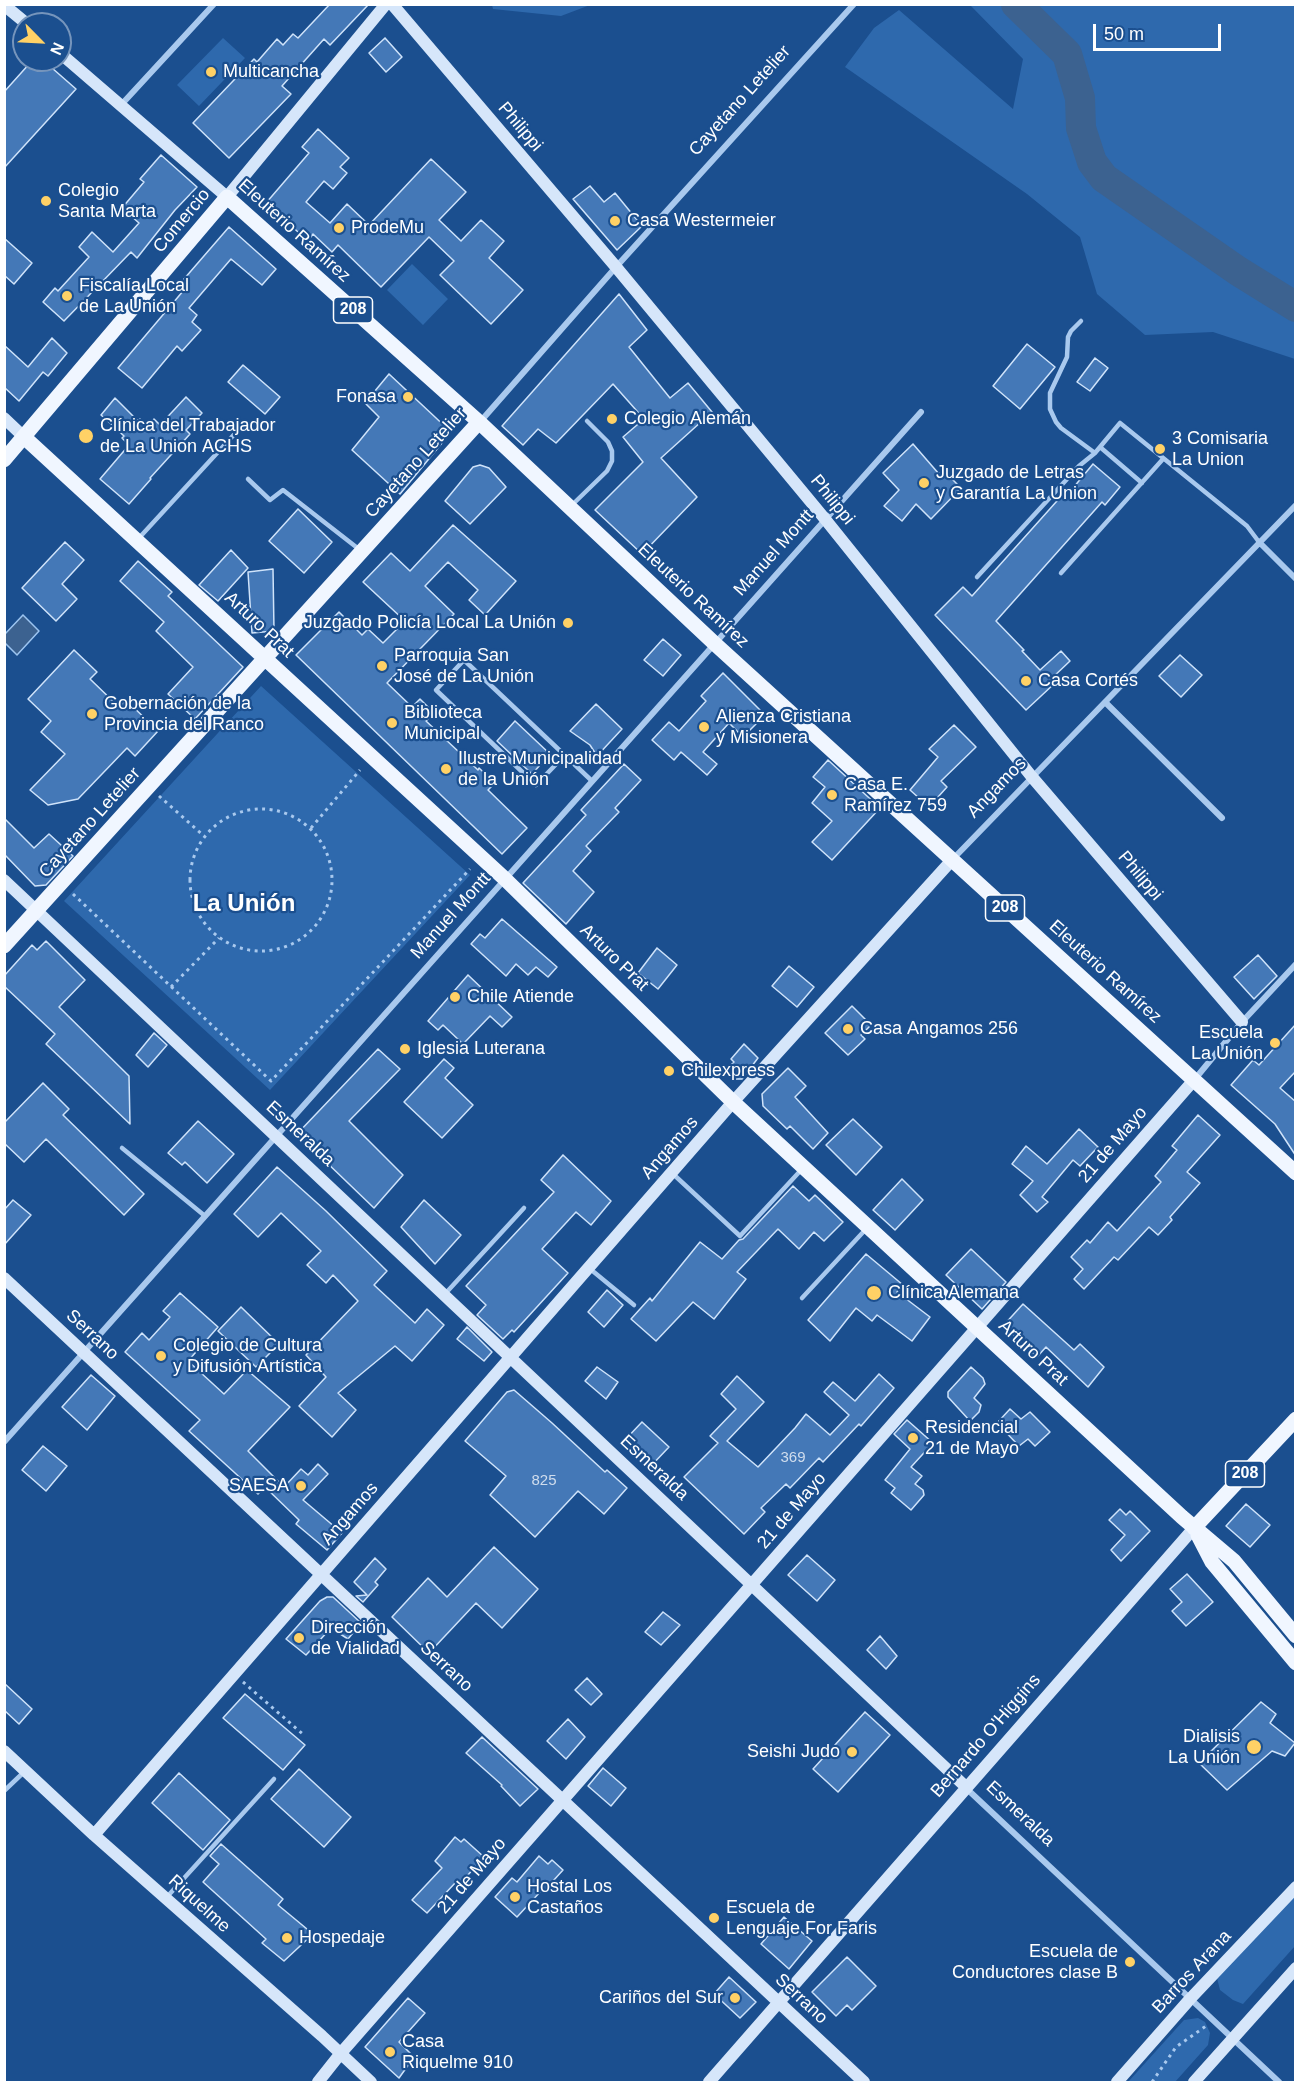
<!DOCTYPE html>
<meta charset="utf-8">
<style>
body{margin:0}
#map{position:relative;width:1300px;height:2087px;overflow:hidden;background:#1b4f8f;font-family:Arial,sans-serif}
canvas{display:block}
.frame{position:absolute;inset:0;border:6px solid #fff;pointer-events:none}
.north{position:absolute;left:12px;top:12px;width:60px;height:60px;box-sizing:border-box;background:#1b4f8f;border:2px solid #7695bc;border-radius:50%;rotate:114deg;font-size:16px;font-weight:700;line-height:24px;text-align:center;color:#fff}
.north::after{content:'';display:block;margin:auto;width:21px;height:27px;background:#ffd166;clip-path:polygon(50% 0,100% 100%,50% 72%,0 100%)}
.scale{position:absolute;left:1093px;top:24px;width:128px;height:27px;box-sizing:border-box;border:3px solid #fff;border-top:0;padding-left:8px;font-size:18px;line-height:21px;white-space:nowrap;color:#fff;-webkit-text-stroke:4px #1b4f8f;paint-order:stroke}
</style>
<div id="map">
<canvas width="1300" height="2087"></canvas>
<div class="frame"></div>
<div class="north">N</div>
<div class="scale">50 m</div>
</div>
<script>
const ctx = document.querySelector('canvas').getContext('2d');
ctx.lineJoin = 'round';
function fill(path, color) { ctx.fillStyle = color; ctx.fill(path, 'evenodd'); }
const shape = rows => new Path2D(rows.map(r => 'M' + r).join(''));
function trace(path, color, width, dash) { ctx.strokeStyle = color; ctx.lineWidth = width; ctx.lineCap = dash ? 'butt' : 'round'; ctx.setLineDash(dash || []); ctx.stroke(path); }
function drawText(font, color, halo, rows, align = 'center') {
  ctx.font = font + ' Arial,sans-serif'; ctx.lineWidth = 4.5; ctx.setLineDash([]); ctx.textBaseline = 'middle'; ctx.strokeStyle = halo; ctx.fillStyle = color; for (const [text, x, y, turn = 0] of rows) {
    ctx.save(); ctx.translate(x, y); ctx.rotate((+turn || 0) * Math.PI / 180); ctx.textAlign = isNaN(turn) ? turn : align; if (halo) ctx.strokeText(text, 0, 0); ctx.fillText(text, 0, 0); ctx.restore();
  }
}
const green = shape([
 [492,5,492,4,590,5,561,16,493,9],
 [970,5,1295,5,1295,359,1213,332,1145,335,1097,294,1080,237,1027,194,845,67,874,28,899,10,1013,109,1023,59],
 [223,38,245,58,199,106,177,85],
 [412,264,448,299,423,325,387,290],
 [261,686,470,875,270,1090,64,901],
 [1295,1894,1295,1946,1243,2004,1233,2000,1220,1990,1217,1978],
 [1198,2018,1205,2022,1210,2033,1208,2045,1175,2082,1128,2082,1184,2020]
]);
const water = shape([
 [23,615,39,631,17,655,5,643,5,634,23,615]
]);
const river = shape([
 [1016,4,1067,54,1080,98,1081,128,1092,162,1104,178,1238,271,1296,307]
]);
const building = shape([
 [330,4,369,4,330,45,324,39,282,86,291,94,229,158,193,123,254,59,257,62,277,39,283,45,293,34,298,38,330,4],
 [385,38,402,57,386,72,369,53,385,38],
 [44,61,76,89,4,168,4,92,30,63,36,69,44,61],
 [318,129,349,158,340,167,347,173,333,189,324,181,306,202,330,223,347,204,369,225,431,159,466,192,439,220,461,241,481,220,504,241,489,258,523,290,491,324,440,275,454,261,429,237,381,287,338,245,332,252,313,234,308,241,266,203,309,153,302,147,318,129],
 [161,155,197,187,175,210,137,258,131,252,64,321,43,302,55,288,58,291,89,257,79,247,92,232,113,252,139,223,122,208,144,182,140,179,161,155],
 [590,186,604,202,615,193,642,226,617,250,573,199,590,186],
 [229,227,276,269,262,285,231,259,189,308,197,315,192,322,201,330,182,351,177,346,142,388,118,368,189,284,184,279,229,227],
 [4,238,32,263,14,284,4,275,4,238],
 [619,294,647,330,629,347,670,398,688,383,712,412,661,458,697,497,642,554,595,510,643,462,623,437,644,419,613,384,556,443,538,429,523,445,502,426,619,294],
 [52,338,67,353,48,376,43,372,19,401,4,387,4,345,28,367,52,338],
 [1027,344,1055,367,1020,409,993,386,1027,344],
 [1095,358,1108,368,1090,391,1077,382,1095,358],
 [243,365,280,397,265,414,228,382,243,365],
 [389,374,451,432,400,494,352,450,379,417,365,403,389,374],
 [186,397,202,413,186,430,190,434,150,478,151,479,129,504,100,479,129,445,122,438,124,436,101,415,115,398,138,421,140,419,147,426,154,419,160,425,186,397],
 [913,444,939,474,943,470,961,488,931,519,916,504,902,521,884,506,899,490,883,473,913,444],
 [1093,464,1120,487,1105,505,1102,502,996,621,1024,650,1022,651,1040,670,1061,651,1070,661,1051,679,1055,683,1026,710,935,615,963,587,972,596,1065,492,1068,494,1093,464],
 [480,465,489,468,506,487,470,524,445,501,473,467,480,465],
 [298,509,332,542,304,573,269,541,298,509],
 [453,525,516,581,485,615,469,600,478,590,448,562,425,586,454,614,387,683,412,707,420,699,434,713,426,721,478,770,479,768,495,783,488,790,527,828,502,854,296,655,339,612,362,635,368,629,383,643,405,621,363,582,391,553,410,571,453,525],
 [65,542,84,560,62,584,77,599,56,621,22,588,65,542],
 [231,550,248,568,218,601,199,585,231,550],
 [138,561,172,592,168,596,243,667,195,719,168,694,193,667,156,631,164,622,120,581,138,561],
 [273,569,274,631,252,633,248,572,273,569],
 [663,639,681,655,663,676,644,660,663,639],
 [74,650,97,672,90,679,119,707,126,700,158,731,135,756,127,748,78,799,48,805,30,790,65,754,41,732,51,721,28,699,74,650],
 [1180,655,1202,675,1181,697,1159,676,1180,655],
 [723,673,765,715,743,737,729,723,703,752,717,764,707,775,681,752,674,760,652,740,669,722,679,731,706,701,701,696,723,673],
 [596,704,622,729,597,756,590,745,570,731,596,704],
 [515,721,550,754,532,774,497,741,515,721],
 [954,725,976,747,941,781,947,787,929,807,910,790,938,757,929,749,954,725],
 [828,760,880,808,832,860,812,842,832,821,812,803,825,787,813,777,828,760],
 [624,764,641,780,615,808,619,812,586,846,591,851,573,871,594,892,566,924,523,883,586,815,581,810,624,764],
 [4,818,34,848,49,834,73,856,46,885,35,886,4,854,4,818],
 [502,919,557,967,548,977,536,967,528,975,516,964,506,976,471,944,480,934,485,938,502,919],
 [46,941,85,980,59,1007,129,1076,130,1124,46,1044,55,1034,4,986,4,976,32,945,37,950,46,941],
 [657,948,677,965,658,989,638,973,657,948],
 [1258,955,1277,976,1254,999,1234,977,1258,955],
 [789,966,814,987,797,1007,772,986,789,966],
 [468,975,512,1017,502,1027,490,1016,463,1044,443,1025,438,1030,428,1021,468,975],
 [852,1006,871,1025,861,1035,865,1039,848,1055,825,1033,852,1006],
 [1296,1024,1296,1071,1280,1088,1296,1102,1296,1156,1275,1124,1231,1085,1253,1060,1259,1065,1296,1024],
 [154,1033,167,1045,148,1067,136,1055,154,1033],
 [744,1044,758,1058,742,1079,733,1079,724,1072,734,1062,731,1059,744,1044],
 [378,1049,400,1069,349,1121,403,1175,374,1208,297,1134,378,1049],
 [444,1059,454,1068,445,1078,473,1105,442,1138,404,1102,444,1059],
 [788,1068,806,1086,795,1097,828,1133,813,1149,790,1126,787,1129,763,1106,762,1094,788,1068],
 [43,1083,69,1109,63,1115,144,1194,124,1215,46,1139,24,1162,4,1143,4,1123,43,1083],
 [1198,1115,1220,1135,1187,1172,1200,1183,1170,1217,1172,1220,1158,1235,1149,1227,1118,1260,1114,1257,1084,1289,1074,1279,1083,1269,1071,1257,1087,1240,1090,1243,1108,1222,1117,1231,1161,1182,1155,1176,1177,1150,1172,1146,1198,1115],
 [853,1119,882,1147,856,1175,826,1145,853,1119],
 [198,1121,234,1154,207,1183,185,1162,182,1165,168,1153,198,1121],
 [1079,1129,1098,1147,1080,1166,1073,1160,1042,1197,1048,1202,1037,1212,1020,1195,1033,1181,1012,1164,1026,1146,1047,1164,1079,1129],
 [563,1155,611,1201,591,1225,576,1212,542,1249,568,1273,514,1332,512,1330,503,1339,477,1315,486,1305,466,1286,554,1192,541,1180,563,1155],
 [277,1167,326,1211,387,1271,374,1285,415,1323,427,1309,444,1325,412,1361,395,1346,338,1393,356,1410,332,1437,299,1406,326,1377,306,1355,358,1301,333,1275,326,1283,307,1265,321,1251,281,1213,258,1237,234,1214,277,1167],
 [902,1179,923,1200,895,1230,873,1210,902,1179],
 [793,1186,809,1201,815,1195,843,1222,824,1241,814,1232,799,1249,778,1229,737,1272,746,1279,714,1319,693,1302,656,1341,631,1319,650,1298,652,1301,700,1242,722,1259,739,1240,743,1239,793,1186],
 [13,1200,31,1215,4,1245,4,1210,13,1200],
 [424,1200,461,1235,435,1264,401,1227,424,1200],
 [971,1249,1006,1282,982,1309,946,1275,971,1249],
 [866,1254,903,1285,897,1292,930,1317,912,1341,877,1315,872,1321,856,1308,830,1341,808,1320,866,1254],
 [607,1290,623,1305,604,1327,588,1312,607,1290],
 [180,1293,218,1327,188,1361,224,1394,247,1370,290,1407,248,1451,284,1487,301,1469,308,1475,318,1464,328,1474,303,1500,342,1533,327,1550,296,1524,299,1520,265,1487,258,1494,189,1431,200,1420,125,1352,142,1333,149,1340,170,1317,163,1311,180,1293],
 [1023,1304,1074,1350,1080,1344,1104,1367,1088,1387,1046,1347,1037,1357,1003,1326,1023,1304],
 [241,1307,279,1344,256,1367,218,1331,241,1307],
 [467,1327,492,1352,484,1361,457,1339,467,1327],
 [597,1367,618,1382,606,1399,585,1381,597,1367],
 [971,1367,983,1378,985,1384,974,1398,981,1405,979,1412,970,1421,948,1397,948,1392,971,1367],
 [879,1374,894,1388,861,1426,859,1424,823,1462,819,1458,790,1488,786,1484,761,1508,765,1512,744,1534,684,1477,718,1443,710,1436,736,1409,721,1394,737,1376,764,1402,727,1441,758,1467,795,1428,806,1414,830,1435,849,1415,824,1392,833,1382,855,1401,879,1374],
 [91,1375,115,1396,87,1430,62,1407,91,1375],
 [514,1390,552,1423,605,1472,607,1470,627,1488,604,1514,578,1491,535,1537,490,1495,506,1476,465,1441,507,1392,514,1390],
 [1010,1409,1021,1419,1030,1412,1050,1432,1035,1446,1028,1439,1019,1446,997,1423,1010,1409],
 [907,1420,933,1443,911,1467,922,1476,915,1484,923,1490,924,1495,911,1510,891,1493,895,1488,885,1480,910,1449,894,1434,907,1420],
 [642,1422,669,1447,649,1468,624,1441,642,1422],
 [43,1446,67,1466,46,1491,22,1470,43,1446],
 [1246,1504,1270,1525,1250,1547,1226,1526,1246,1504],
 [1120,1509,1126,1515,1130,1511,1150,1531,1121,1561,1111,1550,1125,1535,1109,1520,1120,1509],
 [494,1547,538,1589,502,1628,476,1603,429,1653,392,1617,428,1578,447,1597,494,1547],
 [807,1555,835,1580,817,1601,788,1575,807,1555],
 [375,1558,386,1569,375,1582,378,1585,363,1602,356,1596,367,1595,354,1582,375,1558],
 [1187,1574,1213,1602,1186,1626,1172,1611,1182,1602,1170,1589,1187,1574],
 [327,1597,333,1597,361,1623,348,1639,331,1628,306,1655,286,1639,320,1601,327,1597],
 [663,1612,680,1625,661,1645,645,1632,663,1612],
 [880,1636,897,1656,886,1669,867,1650,880,1636],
 [587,1678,602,1694,591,1705,575,1690,587,1678],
 [4,1683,32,1709,19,1724,4,1710,4,1683],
 [245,1694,305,1745,283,1770,223,1718,245,1694],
 [1261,1702,1276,1714,1270,1723,1295,1743,1285,1756,1272,1751,1227,1790,1199,1763,1261,1702],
 [865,1712,890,1735,838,1792,813,1769,865,1712],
 [568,1719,585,1737,566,1759,547,1741,568,1719],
 [482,1737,538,1789,520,1806,501,1786,502,1785,466,1753,482,1737],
 [603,1768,626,1788,611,1806,588,1786,603,1768],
 [299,1769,351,1817,324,1847,271,1799,299,1769],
 [179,1773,230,1820,203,1850,152,1803,179,1773],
 [455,1837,461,1842,464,1839,484,1857,459,1885,456,1882,427,1913,412,1900,442,1868,435,1861,455,1837],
 [221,1844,283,1899,278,1905,313,1934,284,1961,262,1943,266,1939,203,1882,219,1864,210,1856,221,1844],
 [539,1856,548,1864,552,1860,563,1870,543,1892,541,1891,517,1917,495,1897,512,1878,517,1882,539,1856],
 [784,1917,812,1941,789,1969,761,1944,784,1917],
 [847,1957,876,1986,852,2010,847,2005,836,2016,812,1992,847,1957],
 [729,1977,756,2002,740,2018,714,1994,729,1977],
 [408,1998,425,2013,399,2042,414,2057,399,2078,365,2047,408,1998]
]);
const path = shape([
 [159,796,205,837],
 '190 880a71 71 0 1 1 142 0a71 71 0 1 1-142 0Z',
 [311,828,360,770],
 [73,894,271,1081,470,869],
 [171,987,219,938],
 [243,1682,305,1736],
 [1152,2082,1176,2047,1206,2026]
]);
const lane = shape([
 [1081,321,1071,331,1068,337,1067,357,1050,393,1050,409,1056,422,1061,428,1095,453,1120,423,1247,526,1259,542],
 [1100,447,1142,483],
 [248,479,270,500,283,490,360,550],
 [572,505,607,471,612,461,612,451,608,442,587,421],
 [139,538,241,427],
 [1061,573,1163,459],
 [977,577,1079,466,1095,453],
 [565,755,536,785,436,690,464,660,592,781],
 [122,1148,205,1216],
 [672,1173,740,1236,802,1169],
 [589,1268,634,1305],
 [444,1295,524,1208],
 [802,1298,866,1229],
 [4,1791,24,1772],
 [166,1898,274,1779]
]);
const street = shape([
 [121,105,214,4],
 [480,422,616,267,854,4],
 [1259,542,1296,579],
 [1105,702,1222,818],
 [952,860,1296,505],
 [1195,1079,1242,1022,1296,964],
 [4,1442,921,412],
 [967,1789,1279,2082]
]);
const secondary = shape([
 [392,4,616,267,825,519,1032,777,1242,1022],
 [4,5,27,24],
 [60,53,227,197,386,4],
 [4,418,24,437],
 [4,880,967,1788],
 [4,1278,864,2082],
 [4,1751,94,1835,322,2036,371,2082],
 [94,1835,733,1102,952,860],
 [318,2082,341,2053,1194,1080],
 [709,2082,1194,1528],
 [1117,2082,1190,1999,1296,1887],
 [1194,2082,1296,1968]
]);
const primary = shape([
 [24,437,505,879,733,1102,1182,1517,1234,1561,1296,1636],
 [4,460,227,197,479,422,714,643,1296,1173],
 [4,946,479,422],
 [1194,1528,1296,1419],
 [1198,1535,1212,1562,1296,1663]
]);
const markers = [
 [211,72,6,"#ffd166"],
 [46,201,6,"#ffd166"],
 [615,221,6,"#ffd166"],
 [339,228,6,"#ffd166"],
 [67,296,6,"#ffd166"],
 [408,397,6,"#ffd166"],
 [612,419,6,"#ffd166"],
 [86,436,8,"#ffd166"],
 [1160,449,6,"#ffd166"],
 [924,483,6,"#ffd166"],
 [568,623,6,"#ffd166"],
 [382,666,6,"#ffd166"],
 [1026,681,6,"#ffd166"],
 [92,714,6,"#ffd166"],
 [392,723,6,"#ffd166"],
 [704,727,6,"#ffd166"],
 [446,769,6,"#ffd166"],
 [832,795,6,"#ffd166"],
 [455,997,6,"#ffd166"],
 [848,1029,6,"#ffd166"],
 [1275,1043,6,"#ffd166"],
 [405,1049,6,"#ffd166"],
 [669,1071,6,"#ffd166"],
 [874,1293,8,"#ffd166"],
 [161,1356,6,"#ffd166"],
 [913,1438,6,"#ffd166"],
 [301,1486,6,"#ffd166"],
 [299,1638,6,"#ffd166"],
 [1254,1747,8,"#ffd166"],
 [852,1752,6,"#ffd166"],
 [515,1897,6,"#ffd166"],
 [714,1918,6,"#ffd166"],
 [287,1938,6,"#ffd166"],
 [1130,1962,6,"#ffd166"],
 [735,1998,6,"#ffd166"],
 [390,2052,6,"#ffd166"]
];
const numberNames = [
 ["369",793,1458],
 ["825",544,1481]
];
const shields = [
 [353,310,39],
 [1005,908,39],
 [1245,1474,39]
];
const shieldNames = [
 ["208",353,310],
 ["208",1005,908],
 ["208",1245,1474]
];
const poiNames = [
 ["Multicancha",223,72],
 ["Colegio",58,191],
 ["Santa Marta",58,212],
 ["Casa Westermeier",627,221],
 ["ProdeMu",351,228],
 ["Fiscalía Local",79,286],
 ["de La Unión",79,307],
 ["Fonasa",396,397,"right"],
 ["Colegio Alemán",624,419],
 ["Clínica del Trabajador",100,426],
 ["de La Union ACHS",100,447],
 ["3 Comisaria",1172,439],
 ["La Union",1172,460],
 ["Juzgado de Letras",936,473],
 ["y Garantía La Union",936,494],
 ["Juzgado Policía Local La Unión",556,623,"right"],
 ["Parroquia San",394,656],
 ["José de La Unión",394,677],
 ["Casa Cortés",1038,681],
 ["Gobernación de la",104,704],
 ["Provincia del Ranco",104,725],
 ["Biblioteca",404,713],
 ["Municipal",404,734],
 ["Alienza Cristiana",716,717],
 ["y Misionera",716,738],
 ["Ilustre Municipalidad",458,759],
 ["de la Unión",458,780],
 ["Casa E.",844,785],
 ["Ramírez 759",844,806],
 ["Chile Atiende",467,997],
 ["Casa Angamos 256",860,1029],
 ["Escuela",1263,1033,"right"],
 ["La Unión",1263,1054,"right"],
 ["Iglesia Luterana",417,1049],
 ["Chilexpress",681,1071],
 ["Clínica Alemana",888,1293],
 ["Colegio de Cultura",173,1346],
 ["y Difusión Artística",173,1367],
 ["Residencial",925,1428],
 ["21 de Mayo",925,1449],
 ["SAESA",289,1486,"right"],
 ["Dirección",311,1628],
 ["de Vialidad",311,1649],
 ["Dialisis",1240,1737,"right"],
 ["La Unión",1240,1758,"right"],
 ["Seishi Judo",840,1752,"right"],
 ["Hostal Los",527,1887],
 ["Castaños",527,1908],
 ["Escuela de",726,1908],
 ["Lenguaje For Faris",726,1929],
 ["Hospedaje",299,1938],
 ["Escuela de",1118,1952,"right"],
 ["Conductores clase B",1118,1973,"right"],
 ["Cariños del Sur",723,1998,"right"],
 ["Casa",402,2042],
 ["Riquelme 910",402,2063]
];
const streetNames = [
 ["Cayetano Letelier",740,101,-48],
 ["Philippi",520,127,50],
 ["Comercio",182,221,-50],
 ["Eleuterio Ramírez",294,231,42],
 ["Cayetano Letelier",416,463,-48],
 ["Philippi",832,500,51],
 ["Manuel Montt",774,553,-48],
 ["Eleuterio Ramírez",693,596,43],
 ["Arturo Prat",259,625,43],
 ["Angamos",997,788,-46],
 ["Cayetano Letelier",90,823,-48],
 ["Philippi",1140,876,50],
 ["Manuel Montt",451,916,-48],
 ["Arturo Prat",614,958,44],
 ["Eleuterio Ramírez",1105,972,42],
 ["Esmeralda",300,1134,43],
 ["21 de Mayo",1113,1145,-49],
 ["Angamos",670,1148,-49],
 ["Serrano",92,1335,43],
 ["Arturo Prat",1033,1353,43],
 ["Esmeralda",654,1468,43],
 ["21 de Mayo",792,1511,-49],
 ["Angamos",350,1514,-49],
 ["Serrano",446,1667,43],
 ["Bernardo O'Higgins",986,1736,-49],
 ["Esmeralda",1020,1814,43],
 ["21 de Mayo",472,1876,-49],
 ["Riquelme",199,1904,42],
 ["Barros Arana",1192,1972,-47],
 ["Serrano",801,1999,43]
];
const districtNames = [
 ["La Unión",244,904]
];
fill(green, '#2e69ad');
fill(water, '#3c6290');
trace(water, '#9cc4f0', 1.5);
trace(river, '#3c6290', 30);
fill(building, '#4478b7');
trace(building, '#cfe3fa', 1.5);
trace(path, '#a9c9ee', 3, [3, 4.5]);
trace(lane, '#a9c9ee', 4.5);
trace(street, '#a9c9ee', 6);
trace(secondary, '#d6e6fa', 12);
trace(primary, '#f0f6ff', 15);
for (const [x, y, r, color] of markers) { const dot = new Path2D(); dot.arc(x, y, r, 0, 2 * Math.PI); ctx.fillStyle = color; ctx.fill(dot); trace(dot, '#1b4f8f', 2); }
drawText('15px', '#d0dded', null, numberNames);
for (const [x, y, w] of shields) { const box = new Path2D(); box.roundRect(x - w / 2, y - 13, w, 26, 4.5); ctx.fillStyle = '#1b4f8f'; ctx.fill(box); trace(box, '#fff', 1.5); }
drawText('bold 16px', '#fff', null, shieldNames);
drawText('18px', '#fff', '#1b4f8f', poiNames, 'left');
drawText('18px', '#fff', '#1b4f8f', streetNames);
drawText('bold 24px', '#fff', '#1b4f8f', districtNames);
</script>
